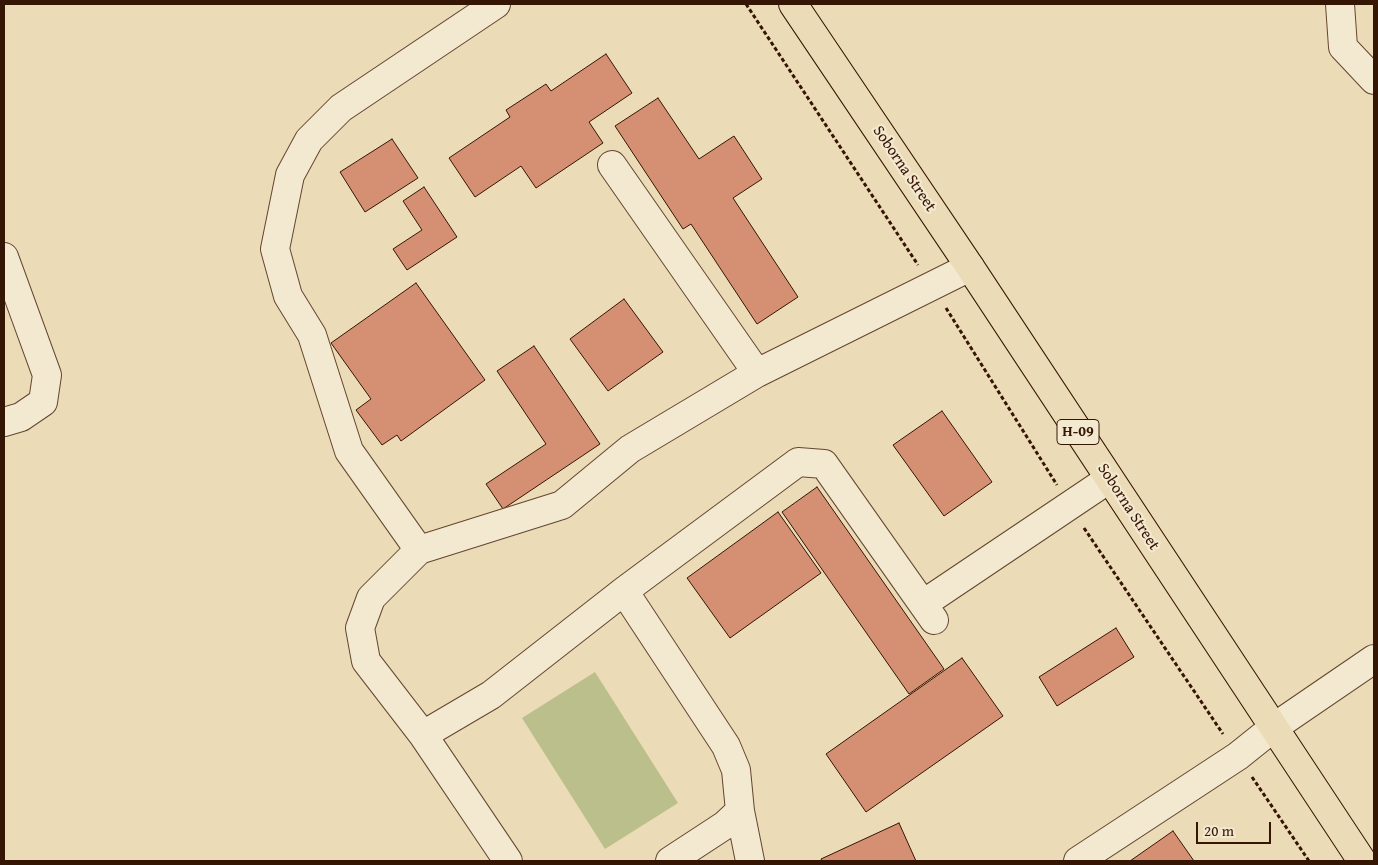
<!DOCTYPE html>
<meta charset="utf-8">
<style>
body{margin:0}
#map{position:relative;width:1378px;height:865px;overflow:hidden;background:#ecdbb7;font-family:"Gentium Book Plus",serif}
canvas{display:block}
.frame{position:absolute;inset:0;border:5px solid #351503;pointer-events:none}
.scale{position:absolute;left:1196px;top:822px;width:75px;height:22px;box-sizing:border-box;border:2px solid #351503;border-top:0;padding-left:6px;font-size:15px;line-height:18px;white-space:nowrap;color:#351503;-webkit-text-stroke:4px #f3e8d0;paint-order:stroke}
</style>
<div id="map">
<canvas width="1378" height="865"></canvas>
<div class="frame"></div>
<div class="scale">20 m</div>
</div>
<script>
const ctx = document.querySelector('canvas').getContext('2d');
ctx.lineJoin = 'round';
function fill(path, color) { ctx.fillStyle = color; ctx.fill(path, 'evenodd'); }
const shape = rows => new Path2D(rows.map(r => 'M' + r).join(''));
function trace(path, color, width, dash) { ctx.strokeStyle = color; ctx.lineWidth = width; ctx.lineCap = dash ? 'butt' : 'round'; ctx.setLineDash(dash || []); ctx.stroke(path); }
function drawText(font, color, halo, rows, align = 'center') {
  ctx.font = font + ' "Gentium Book Plus",serif'; ctx.lineWidth = 4.5; ctx.setLineDash([]); ctx.textBaseline = 'middle'; ctx.strokeStyle = halo; ctx.fillStyle = color; for (const [text, x, y, turn = 0] of rows) {
    ctx.save(); ctx.translate(x, y); ctx.rotate((+turn || 0) * Math.PI / 180); ctx.textAlign = isNaN(turn) ? turn : align; if (halo) ctx.strokeText(text, 0, 0); ctx.fillText(text, 0, 0); ctx.restore();
  }
}
const green = shape([
 [595,672,678,803,605,849,522,718]
]);
const building = shape([
 [606,54,632,93,589,122,603,143,536,188,521,166,475,197,449,158,510,117,506,110,546,84,551,91,606,54],
 [658,98,699,159,734,136,762,179,733,198,798,297,757,324,691,224,683,229,615,126,658,98],
 [392,139,418,178,365,212,340,172,392,139],
 [424,187,457,237,407,270,393,249,422,230,403,201,424,187],
 [416,283,485,380,401,441,397,435,382,445,356,410,371,399,331,343,416,283],
 [624,299,663,352,608,391,570,339,624,299],
 [534,346,600,444,503,509,486,484,546,444,497,371,534,346],
 [942,411,992,482,944,516,893,445,942,411],
 [817,487,944,669,909,694,782,512,817,487],
 [778,512,821,573,730,638,687,578,778,512],
 [1116,628,1134,657,1057,706,1039,677,1116,628],
 [962,658,1003,716,866,812,826,754,962,658],
 [899,823,916,861,822,861,821,859,899,823],
 [1173,831,1194,861,1130,861,1173,831]
]);
const path = shape([
 [746,4,918,265],
 [946,308,1057,485],
 [1084,528,1223,734],
 [1252,777,1309,861]
]);
const minor = shape([
 [1340,4,1343,47,1374,80],
 [612,165,757,373],
 [4,257,47,375,43,402,21,417,4,422],
 [419,550,349,451,312,335,288,296,275,249,290,175,309,140,341,108,496,4],
 [923,604,1109,479],
 [423,735,491,695,624,591],
 [740,811,750,861],
 [508,861,423,735,366,661,360,628,371,598,419,550,562,505,630,449,757,373,970,267],
 [670,861,725,825,740,811,736,770,726,746,624,591,798,462,824,464,934,620],
 [1078,861,1238,756,1273,728,1374,659]
]);
const major = shape([
 [793,4,970,267,1362,861]
]);
const shields = [
 [1078,432,42]
];
const shieldNames = [
 ["Н-09",1078,432]
];
const streetNames = [
 ["Soborna Street",904,169,56],
 ["Soborna Street",1128,507,57]
];
fill(green, '#bbbf8c');
fill(building, '#d59074');
trace(building, '#351503', 1);
trace(minor, '#634630', 30);
trace(major, '#351503', 30);
trace(path, '#351503', 3, [4, 2.5]);
trace(minor, '#f3e8d0', 28);
trace(major, '#ecdbb7', 28);
for (const [x, y, w] of shields) { const box = new Path2D(); box.roundRect(x - w / 2, y - 12.5, w, 25, 4); ctx.fillStyle = '#f3e8d0'; ctx.fill(box); trace(box, '#351503', 1); }
drawText('bold 15px', '#351503', null, shieldNames);
drawText('16px', '#351503', '#f3e8d0', streetNames);
</script>
